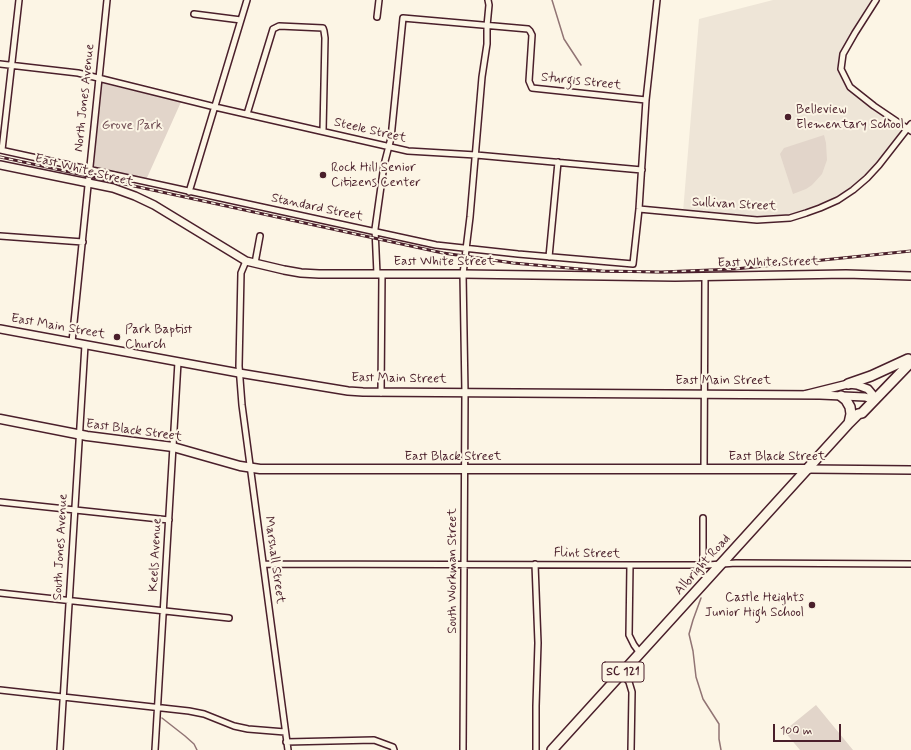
<!DOCTYPE html>
<style>
body{margin:0}
#map{position:relative;width:911px;height:750px;overflow:hidden;background:#fcf5e5;font-family:Mynerve,sans-serif}
canvas{display:block}
.scale{position:absolute;left:773px;top:724px;width:68px;height:18px;box-sizing:border-box;border:2px solid #4a1f2b;border-top:0;padding-left:5px;font-size:12px;line-height:14px;white-space:nowrap;color:#4a1f2b;-webkit-text-stroke:3px #fcf5e5;paint-order:stroke}
</style>
<div id="map">
<canvas width="911" height="750"></canvas>
<div class="scale">100 m</div>
</div>
<script>
const ctx = document.querySelector('canvas').getContext('2d');
ctx.lineJoin = 'round';
function fill(path, color) { ctx.fillStyle = color; ctx.fill(path, 'evenodd'); }
const shape = rows => new Path2D(rows.map(r => 'M' + r).join(''));
function trace(path, color, width, dash) { ctx.strokeStyle = color; ctx.lineWidth = width; ctx.lineCap = dash ? 'butt' : 'round'; ctx.setLineDash(dash || []); ctx.stroke(path); }
function drawText(font, color, halo, rows, align = 'center') {
  ctx.font = font + ' Mynerve,sans-serif'; ctx.lineWidth = 4; ctx.setLineDash([]); ctx.textBaseline = 'middle'; ctx.strokeStyle = halo; ctx.fillStyle = color; for (const [text, x, y, turn = 0] of rows) {
    ctx.save(); ctx.translate(x, y); ctx.rotate((+turn || 0) * Math.PI / 180); ctx.textAlign = isNaN(turn) ? turn : align; if (halo) ctx.strokeText(text, 0, 0); ctx.fillText(text, 0, 0); ctx.restore();
  }
}
const built = shape([
 [773,0,873,0,840,54,837,70,849,91,898,126,900,130,900,134,878,164,852,188,837,198,806,212,790,215,757,217,712,215,683,212,699,19]
]);
const green = shape([
 [101,83,181,102,146,180,93,167],
 [824,135,826,143,827,160,822,174,812,185,806,189,793,194,780,154,784,148],
 [816,705,853,750,800,750,784,731]
]);
const stream = shape([
 [552,0,564,39,581,65],
 [701,598,693,620,689,634,693,651,696,677,703,699,719,724,719,739,721,750],
 [162,718,185,736,194,744,197,750]
]);
const street = shape([
 [876,0,855,33,843,54,841,69,850,87,874,106,911,131],
 [194,14,241,20],
 [377,17,379,0],
 [0,64,78,73,215,107,408,151,476,155,642,170],
 [247,114,273,29,279,26,323,28,324,31,325,38,323,131],
 [0,150,436,245,518,254,633,264,639,209,646,100,657,0],
 [2,150,19,0],
 [189,192,247,0],
 [639,209,757,220,790,218,806,213,820,208,838,200,853,190,867,178,879,165,911,124],
 [0,236,83,242],
 [549,257,558,162],
 [246,261,241,273,239,366,242,405,288,750],
 [255,263,260,236],
 [377,274,375,229,384,165,391,138,403,18,528,29,530,31,532,35,529,81,532,88,646,100],
 [72,342,107,0],
 [381,393,382,274],
 [704,469,705,276],
 [0,502,169,520],
 [264,564,630,565,708,565,736,563,911,564],
 [535,564,538,643,536,706,536,750],
 [630,565,629,635,634,645,640,653],
 [703,565,703,518],
 [0,593,229,618],
 [622,673,629,682,632,692,631,750],
 [0,690,189,711,204,714,234,726,248,729,285,732],
 [286,742,374,740,393,747,394,750],
 [60,750,85,345],
 [155,750,178,362],
 [463,750,465,393,463,274,470,217,482,77,487,44,487,26,489,5,488,0]
]);
const secondary = shape([
 [0,165,113,188,135,196,154,205,246,261,284,270,301,273,319,274,463,274,675,277,846,274,911,276],
 [0,329,239,373,348,391,363,392,820,395,865,397,875,400,873,395,868,389,857,385,848,384,804,395],
 [808,469,911,470]
]);
const primary = shape([
 [0,419,87,436,173,447,240,466,260,469,808,469]
]);
const highway = shape([
 [848,384,871,376,908,359],
 [841,396,846,400,850,407,851,414,849,423],
 [552,750,849,423,858,414,862,413,911,362]
]);
const rail = shape([
 [0,157,443,253,513,263,602,271,661,272,735,269,911,251]
]);
const markers = [
 [788,117,4,"#4a1f2b"],
 [323,175,4,"#4a1f2b"],
 [117,337,4,"#4a1f2b"],
 [812,605,4,"#4a1f2b"]
];
const shields = [
 [623,672,42]
];
const shieldNames = [
 ["SC 121",623,672]
];
const streetNames = [
 ["Sturgis Street",581,82,6],
 ["North Jones Avenue",85,98,-84],
 ["Steele Street",370,131,13],
 ["East White Street",84,171,14],
 ["Sullivan Street",734,205,3],
 ["Standard Street",317,208,12],
 ["East White Street",444,262],
 ["East White Street",768,263,-1],
 ["East Main Street",58,327,10],
 ["East Main Street",399,379,1],
 ["East Main Street",723,381],
 ["East Black Street",134,431,8],
 ["East Black Street",453,457],
 ["East Black Street",777,457],
 ["South Jones Avenue",61,547,-87],
 ["Flint Street",587,554,1],
 ["Keels Avenue",156,555,-87],
 ["Marshall Street",274,560,82],
 ["Albright Road",703,565,-48],
 ["South Workman Street",453,571,-90]
];
const poiNames = [
 ["Belleview",796,110],
 ["Elementary School",796,125],
 ["Rock Hill Senior",331,168],
 ["Citizens Center",331,183],
 ["Park Baptist",125,330],
 ["Church",125,345],
 ["Castle Heights",804,598,"right"],
 ["Junior High School",804,613,"right"]
];
const parkNames = [
 ["Grove Park",132,126]
];
fill(built, '#eee5d7');
fill(green, '#e2d5ca');
trace(stream, '#917474', 1.5);
trace(street, '#4a1f2b', 8);
trace(secondary, '#4a1f2b', 10);
trace(primary, '#4a1f2b', 11);
trace(highway, '#4a1f2b', 12);
trace(street, '#fcf5e5', 5);
trace(secondary, '#fcf5e5', 7);
trace(primary, '#fcf5e5', 8);
trace(highway, '#fcf5e5', 9);
trace(rail, '#4a1f2b', 3);
trace(rail, '#fcf5e5', 1.5, [4.5]);
for (const [x, y, r, color] of markers) { const dot = new Path2D(); dot.arc(x, y, r, 0, 2 * Math.PI); ctx.fillStyle = color; ctx.fill(dot); trace(dot, '#fcf5e5', 1.5); }
for (const [x, y, w] of shields) { const box = new Path2D(); box.roundRect(x - w / 2, y - 10, w, 20, 3); ctx.fillStyle = '#fcf5e5'; ctx.fill(box); trace(box, '#4a1f2b', 1); }
drawText('bold 12px', '#4a1f2b', null, shieldNames);
drawText('13px', '#4a1f2b', '#fcf5e5', streetNames);
drawText('13px', '#4a1f2b', '#fcf5e5', poiNames, 'left');
drawText('13px', '#704c53', '#fcf5e5', parkNames);
</script>
